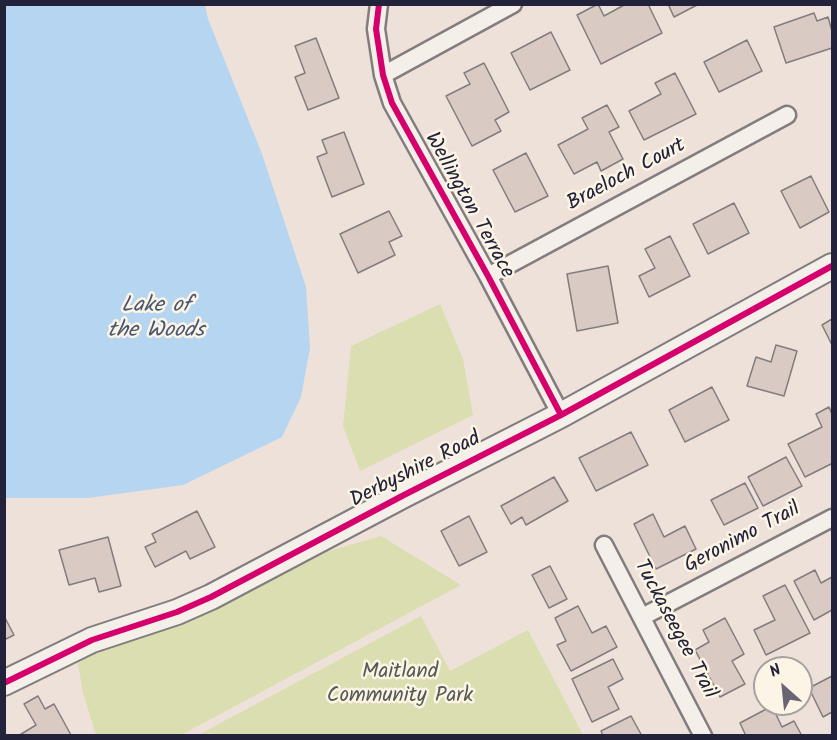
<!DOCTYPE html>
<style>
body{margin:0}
#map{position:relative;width:837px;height:740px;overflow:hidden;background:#eee1d9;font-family:Kalam,sans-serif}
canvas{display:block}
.frame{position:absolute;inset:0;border:6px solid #22223b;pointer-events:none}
.north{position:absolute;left:753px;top:656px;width:60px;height:60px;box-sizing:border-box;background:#fcf5e5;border:2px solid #a5a1a1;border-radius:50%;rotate:333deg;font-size:16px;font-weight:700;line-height:24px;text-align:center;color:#22223b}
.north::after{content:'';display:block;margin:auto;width:21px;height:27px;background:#696572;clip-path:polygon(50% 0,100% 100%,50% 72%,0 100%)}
</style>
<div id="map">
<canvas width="837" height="740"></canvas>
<div class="frame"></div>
<div class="north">N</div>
</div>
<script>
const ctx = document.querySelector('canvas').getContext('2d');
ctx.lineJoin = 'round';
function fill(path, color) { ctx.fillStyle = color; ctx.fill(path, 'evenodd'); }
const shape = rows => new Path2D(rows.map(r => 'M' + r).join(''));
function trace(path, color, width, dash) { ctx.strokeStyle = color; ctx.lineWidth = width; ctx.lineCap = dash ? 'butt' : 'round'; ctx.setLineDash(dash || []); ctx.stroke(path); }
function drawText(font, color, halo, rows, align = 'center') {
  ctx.font = font + ' Kalam,sans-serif'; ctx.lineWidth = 5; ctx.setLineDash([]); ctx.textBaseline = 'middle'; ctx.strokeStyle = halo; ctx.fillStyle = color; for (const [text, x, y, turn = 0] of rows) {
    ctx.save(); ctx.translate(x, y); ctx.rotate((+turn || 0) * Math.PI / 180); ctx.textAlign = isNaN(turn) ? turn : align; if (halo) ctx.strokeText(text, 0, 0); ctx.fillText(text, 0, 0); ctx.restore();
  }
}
const green = shape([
 [440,304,463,359,473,415,360,471,343,426,351,346],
 [381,536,461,585,181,735,96,735,83,693,77,658,308,557],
 [421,616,450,671,528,630,583,735,198,735]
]);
const water = shape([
 [4,5,205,5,208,19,262,154,306,287,310,348,301,397,282,437,183,485,88,498,5,498]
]);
const building = shape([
 [598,4,604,16,626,4,648,4,662,33,601,64,577,15,598,4],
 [668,4,699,4,674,17,668,4],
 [814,13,817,21,828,17,832,31,832,48,786,63,774,27,814,13],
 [551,32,570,70,530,90,511,53,551,32],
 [316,38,339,98,308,110,295,77,305,73,295,46,316,38],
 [747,40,762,71,719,92,704,62,747,40],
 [484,63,509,112,495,120,501,131,472,146,446,96,470,84,464,73,484,63],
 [675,73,696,114,644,140,629,111,661,94,655,83,675,73],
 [607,105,619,127,609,132,623,159,601,171,597,162,574,174,558,145,588,129,582,118,607,105],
 [344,132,364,184,332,197,317,157,327,153,322,140,344,132],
 [526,153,548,196,515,212,493,170,526,153],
 [811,176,829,212,800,228,781,191,811,176],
 [734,203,749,233,708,254,693,224,734,203],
 [389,211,402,236,389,242,395,255,358,273,340,234,389,211],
 [670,236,690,276,649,297,639,276,655,268,645,249,670,236],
 [608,266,618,323,577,331,567,274,608,266],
 [832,319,832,345,822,325,832,319],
 [776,345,797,351,784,396,747,386,756,357,771,362,776,345],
 [712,387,729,420,685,442,669,410,712,387],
 [829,407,832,414,832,466,831,464,805,477,788,444,822,427,816,414,829,407],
 [631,432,648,465,596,491,579,458,631,432],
 [786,457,802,486,763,506,748,477,786,457],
 [554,477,568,501,526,525,522,517,511,524,501,506,554,477],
 [745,483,758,508,724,525,711,500,745,483],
 [197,511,215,547,190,559,186,551,155,567,145,547,156,542,152,534,197,511],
 [653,514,664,537,685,526,696,549,656,569,634,524,653,514],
 [469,516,487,552,459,566,441,531,469,516],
 [108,537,121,586,99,592,95,578,69,585,59,550,108,537],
 [550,566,567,599,549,608,532,575,550,566],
 [815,570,821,583,832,577,832,610,814,620,794,581,815,570],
 [785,585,810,633,766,655,754,630,775,620,763,596,785,585],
 [578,606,592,633,606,626,617,647,571,671,557,645,566,641,555,618,578,606],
 [4,616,14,635,4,640,4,616],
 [725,618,744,654,732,661,745,684,720,697,695,650,709,642,703,630,725,618],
 [613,659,623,679,608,687,619,709,592,722,572,679,613,659],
 [832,676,832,712,823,717,809,688,832,676],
 [38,696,45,709,54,704,71,735,18,736,36,725,24,704,38,696],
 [772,706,782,727,794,721,802,736,746,736,740,723,772,706],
 [631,716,642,736,603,736,601,731,631,716]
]);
const street = shape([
 [379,4,376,29,383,75,392,103,488,276,561,415],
 [383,75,513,4],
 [488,276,787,115],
 [604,545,703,736],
 [642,617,832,518]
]);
const secondary = shape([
 [4,683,92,640,177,612,211,597,404,495,561,415,832,266]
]);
const cycleway = shape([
 [379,4,376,29,383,75,392,103,488,276,561,415],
 [4,683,92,640,177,612,211,597,404,495,561,415,832,266]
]);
const streetNames = [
 ["Braeloch Court",627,176,-28],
 ["Wellington Terrace",468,206,61],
 ["Derbyshire Road",416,471,-27],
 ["Geronimo Trail",743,539,-28],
 ["Tuckaseegee Trail",674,630,62]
];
const parkNames = [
 ["Maitland",400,673],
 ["Community Park",400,697]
];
const waterNames = [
 ["Lake of",156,307],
 ["the Woods",156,332]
];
fill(green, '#dadeb1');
fill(water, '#b5d5f0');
fill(building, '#dacac4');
trace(building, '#827c7e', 1.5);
trace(street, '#827c7e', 21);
trace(secondary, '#827c7e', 28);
trace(street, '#f4efe9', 16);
trace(secondary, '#f4efe9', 24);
trace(cycleway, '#d6006c', 6);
drawText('21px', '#22223b', '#fcf5e5', streetNames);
drawText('21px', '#545a54', '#fcf5e5', parkNames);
drawText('italic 22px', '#475674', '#fcf5e5', waterNames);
</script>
